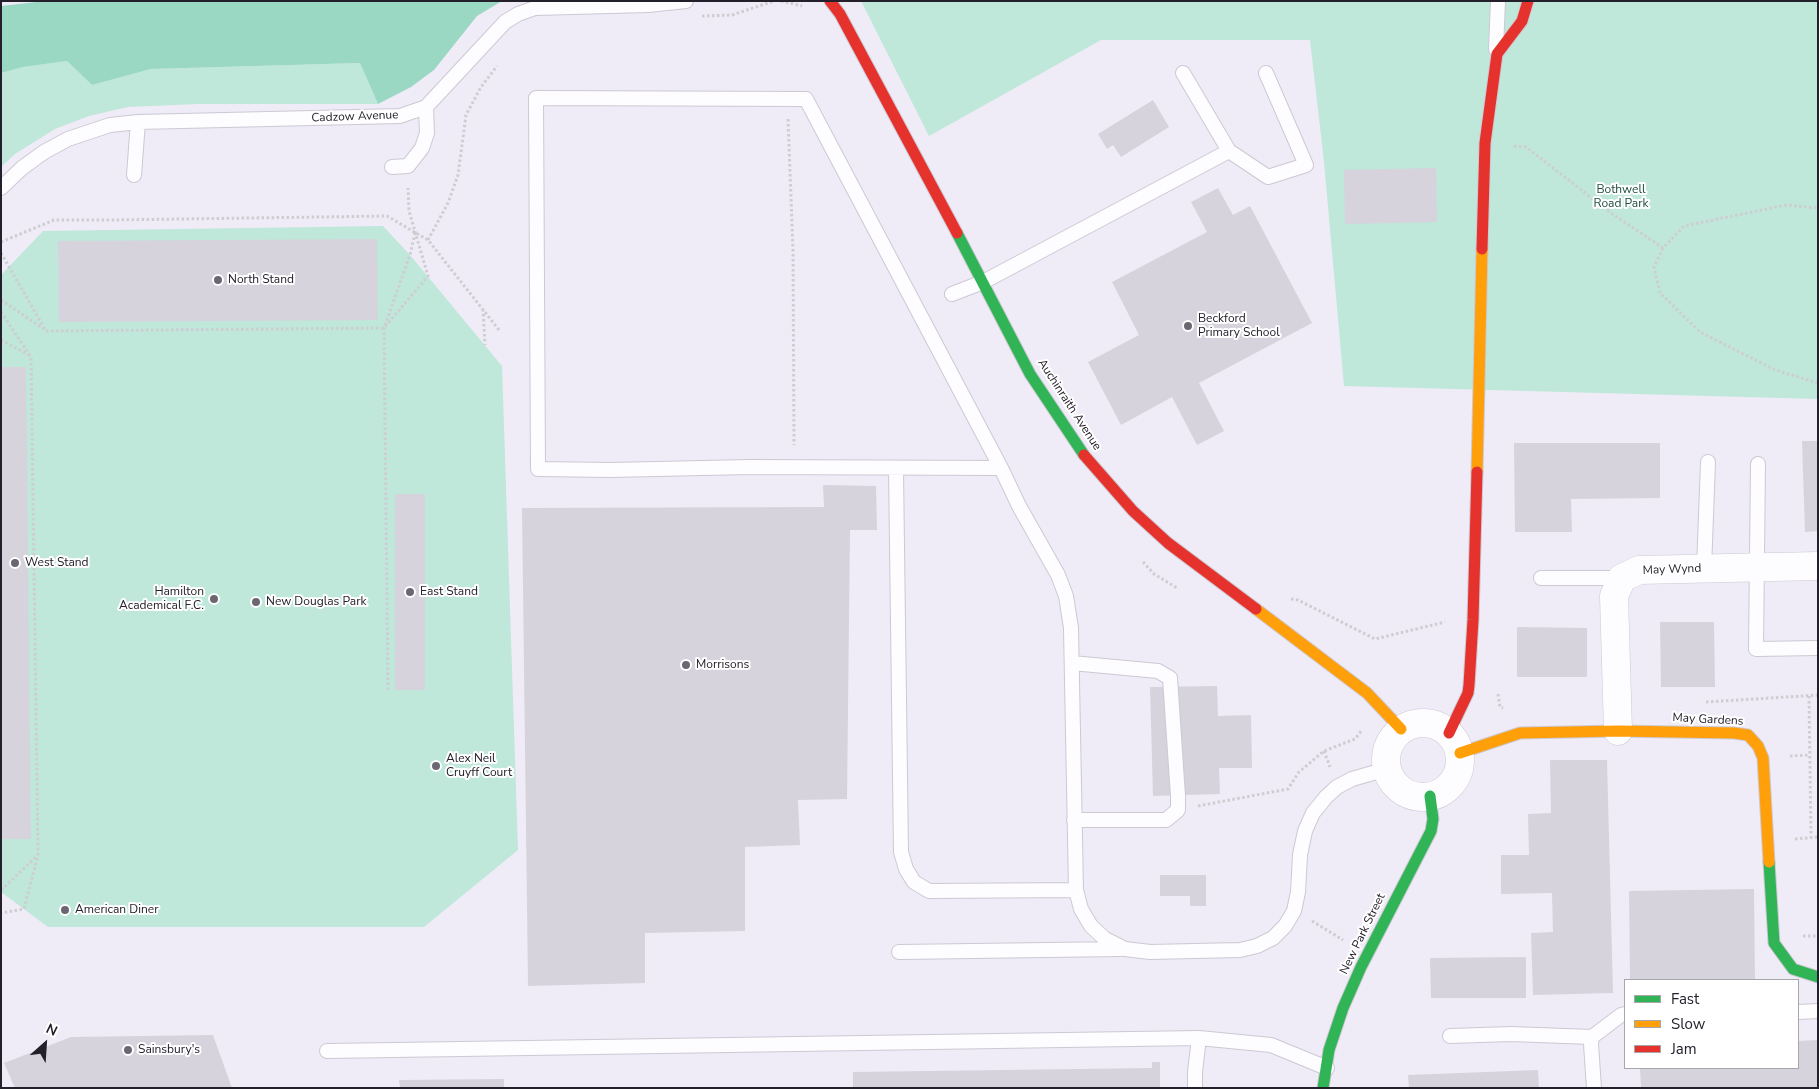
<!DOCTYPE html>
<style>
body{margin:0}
#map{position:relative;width:1819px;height:1089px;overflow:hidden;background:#efecf7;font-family:"Nunito Sans",sans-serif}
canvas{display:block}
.frame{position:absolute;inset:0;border:2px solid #24202b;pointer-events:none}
.legend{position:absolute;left:1624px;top:979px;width:175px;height:90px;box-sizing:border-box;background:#fff;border:1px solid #a7a6aa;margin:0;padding:6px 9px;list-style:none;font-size:15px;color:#24202b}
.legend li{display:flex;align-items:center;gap:10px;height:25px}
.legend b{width:25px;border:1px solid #a7a6aa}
.north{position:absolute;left:20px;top:1019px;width:50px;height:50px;-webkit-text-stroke:4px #fff;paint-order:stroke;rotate:26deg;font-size:14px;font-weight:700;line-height:20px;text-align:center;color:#24202b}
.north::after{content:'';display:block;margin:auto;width:18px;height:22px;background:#24202b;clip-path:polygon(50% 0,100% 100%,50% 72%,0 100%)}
</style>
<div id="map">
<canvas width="1819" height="1089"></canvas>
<div class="frame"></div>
<ul class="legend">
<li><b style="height:6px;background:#30b455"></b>Fast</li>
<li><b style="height:6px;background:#ff9f0a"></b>Slow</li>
<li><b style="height:6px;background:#e5322d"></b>Jam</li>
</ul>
<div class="north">N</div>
</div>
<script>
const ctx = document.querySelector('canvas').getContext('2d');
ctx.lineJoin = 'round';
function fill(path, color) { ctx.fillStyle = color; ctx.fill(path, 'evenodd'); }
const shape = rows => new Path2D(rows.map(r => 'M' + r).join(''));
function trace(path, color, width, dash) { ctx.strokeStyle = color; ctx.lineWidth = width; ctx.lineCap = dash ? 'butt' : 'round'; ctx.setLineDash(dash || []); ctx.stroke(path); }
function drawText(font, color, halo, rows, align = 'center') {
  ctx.font = font + ' "Nunito Sans",sans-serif'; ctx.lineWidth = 4; ctx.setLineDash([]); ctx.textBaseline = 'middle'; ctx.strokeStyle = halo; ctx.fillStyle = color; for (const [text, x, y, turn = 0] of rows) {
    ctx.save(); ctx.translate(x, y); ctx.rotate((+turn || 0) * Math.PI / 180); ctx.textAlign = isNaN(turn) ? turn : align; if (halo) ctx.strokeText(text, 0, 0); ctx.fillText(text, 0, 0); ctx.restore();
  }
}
const green = shape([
 [861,1,1818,1,1818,399,1344,386,1324,162,1310,40,1101,40,929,136],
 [67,61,92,85,151,69,360,63,378,104,198,104,128,107,89,116,55,129,15,154,1,167,1,73,23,67],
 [383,226,410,255,502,366,518,850,424,927,48,927,1,892,1,275,43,231]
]);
const forest = shape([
 [45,1,502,1,477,16,434,70,411,87,378,104,360,63,151,69,92,85,67,61,23,67,1,73,1,6]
]);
const building = shape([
 [1153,100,1169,127,1121,157,1113,145,1107,149,1098,134],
 [1436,168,1437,222,1345,224,1344,170],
 [1218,188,1233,215,1250,206,1312,323,1199,383,1224,431,1197,445,1172,397,1121,425,1088,362,1139,335,1112,282,1207,232,1191,202],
 [377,239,378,320,59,322,58,241],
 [1,367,26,367,31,839,1,839],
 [1802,441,1818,441,1818,531,1805,532],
 [1514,443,1660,443,1660,498,1571,499,1572,532,1515,532],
 [823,485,876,486,877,530,850,530,847,799,798,800,800,845,745,847,745,931,645,933,645,983,528,986,522,508,824,507],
 [395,494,425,494,425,690,395,690],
 [1660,622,1714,622,1715,687,1661,687],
 [1517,627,1587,628,1587,677,1517,677],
 [1217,686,1218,716,1251,715,1252,768,1219,768,1220,794,1153,796,1150,687],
 [1550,760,1607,760,1613,993,1533,995,1531,933,1553,932,1552,893,1501,894,1501,855,1529,855,1528,814,1551,813],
 [1160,875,1206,875,1206,906,1190,906,1190,896,1160,896],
 [1754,889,1755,980,1630,980,1629,891],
 [1526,957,1526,998,1431,998,1430,958],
 [213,1035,232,1088,15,1088,4,1063,71,1037],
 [1818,1040,1818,1088,1641,1088,1640,1068,1798,1068,1798,1041],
 [1152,1062,1160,1062,1160,1088,853,1088,853,1072,1152,1068],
 [1538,1070,1539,1088,1409,1088,1408,1075],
 [504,1079,504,1088,400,1088,399,1080]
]);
const path = shape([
 [781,1,802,6],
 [702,16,732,15,774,1],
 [788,119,793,250,794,445],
 [1514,146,1526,147,1611,213,1663,248,1684,226,1786,205,1818,208],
 [428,240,448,203,458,175,466,115,481,87,497,66],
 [1,242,54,220,113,220,387,216,428,240,499,330],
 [1663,248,1654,267,1660,293,1700,332,1775,370,1818,383],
 [1,253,46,331,384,328,428,276,409,211,408,188],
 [1,300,44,329],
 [483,309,485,345],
 [1,312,31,357,38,855,24,909,1,913],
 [1,340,29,355],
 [1143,562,1154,574,1177,588],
 [1291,599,1298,600,1375,639,1445,622],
 [388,690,384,328,410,255,415,233],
 [1498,694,1500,707,1503,708],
 [1809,696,1811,837],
 [1706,702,1818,695],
 [1324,751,1330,767],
 [1790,756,1810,755],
 [1198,806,1288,789,1299,772,1324,751,1355,739,1362,730],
 [1795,839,1818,837],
 [1,890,37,856],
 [1312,921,1343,940],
 [1803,936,1818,936]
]);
const lane = shape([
 [1496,49,1498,1],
 [1229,151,1268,177,1306,165,1266,73],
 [392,167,408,166,422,148,427,133,426,107],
 [134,175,138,122],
 [1,188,22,168,44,152,68,139,110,125,138,122,400,116,426,107,505,22,518,14,535,8,648,5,686,1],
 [952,294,983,282,1229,151,1183,73],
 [1758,464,1756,649,1818,648],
 [1001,468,750,467,610,470,538,469,536,98,806,99,1001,468,1019,506,1058,575,1066,596,1071,628,1076,890,1081,909,1091,926,1105,939,1125,949,1150,952,1240,950,1257,946,1273,938,1285,926,1294,911,1298,892,1300,855,1305,831,1313,813,1326,797,1337,787,1352,779,1387,769],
 [896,469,901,852,906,869,914,882,929,891,1076,890],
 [1704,569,1708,462],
 [1541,578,1622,578],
 [1072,663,1158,671,1170,678,1178,796,1178,810,1166,820,1074,820],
 [899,952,1121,949],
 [1798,1012,1818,1011],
 [1450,1036,1511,1034,1592,1037],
 [327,1051,1199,1038,1271,1045,1327,1068],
 [1195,1088,1195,1072,1199,1038],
 [1594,1088,1591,1044,1592,1037,1621,1015,1625,1014]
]);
const street = shape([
 '1386 760a37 37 0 1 1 74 0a37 37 0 1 1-74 0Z',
 [1618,731,1614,596,1622,578,1639,570,1818,566]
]);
const fast = shape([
 [957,233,1030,374,1084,455],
 [1769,862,1774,943,1793,969,1818,977],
 [1323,1088,1329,1050,1343,1008,1361,967,1431,831,1433,819,1430,796]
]);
const slow = shape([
 [1477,472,1482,249],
 [1256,609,1367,693,1401,729],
 [1460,753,1520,733,1618,731,1734,733,1748,735,1758,746,1763,758,1769,862]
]);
const jam = shape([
 [830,1,840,14,957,233],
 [1482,249,1485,143,1497,54,1522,21,1528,1],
 [1084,455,1133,511,1168,543,1256,609],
 [1449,733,1468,693,1469,685,1473,620,1477,472]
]);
const markers = [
 [218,280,5,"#6b6772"],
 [1188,326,5,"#6b6772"],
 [15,563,5,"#6b6772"],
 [410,592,5,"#6b6772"],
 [214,599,5,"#6b6772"],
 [256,602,5,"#6b6772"],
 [686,665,5,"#6b6772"],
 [436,766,5,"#6b6772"],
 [65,910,5,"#6b6772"],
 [128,1050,5,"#6b6772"]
];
const streetNames = [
 ["Cadzow Avenue",355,117,-2],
 ["Auchinraith Avenue",1069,405,57],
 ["May Wynd",1672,570,-2],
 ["May Gardens",1708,720,3],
 ["New Park Street",1363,934,-64]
];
const parkNames = [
 ["Bothwell",1621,190],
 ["Road Park",1621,204]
];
const poiNames = [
 ["North Stand",228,280],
 ["Beckford",1198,319],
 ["Primary School",1198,333],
 ["West Stand",25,563],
 ["Hamilton",204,592,"right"],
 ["Academical F.C.",204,606,"right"],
 ["East Stand",420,592],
 ["New Douglas Park",266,602],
 ["Morrisons",696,665],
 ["Alex Neil",446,759],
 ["Cruyff Court",446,773],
 ["American Diner",75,910],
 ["Sainsbury's",138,1050]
];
fill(green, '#bfe7da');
fill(forest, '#9ad8c4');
fill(building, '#d6d3dd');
trace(lane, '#cdc9d4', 16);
trace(street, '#cdc9d4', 29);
trace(fast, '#cdc9d4', 13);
trace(slow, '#cdc9d4', 13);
trace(jam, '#cdc9d4', 13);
trace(path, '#cecdd1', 3, [2.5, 2.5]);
trace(lane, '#fdfcfe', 14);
trace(street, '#fdfcfe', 28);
trace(fast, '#30b455', 11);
trace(slow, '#ff9f0a', 11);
trace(jam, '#e5322d', 11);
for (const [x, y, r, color] of markers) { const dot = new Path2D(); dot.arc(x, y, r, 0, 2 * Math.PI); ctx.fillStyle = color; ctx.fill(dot); trace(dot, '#fff', 2); }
drawText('12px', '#24202b', '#fff', streetNames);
drawText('12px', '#1e4d3a', '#fff', parkNames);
drawText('12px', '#24202b', '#fff', poiNames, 'left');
</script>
